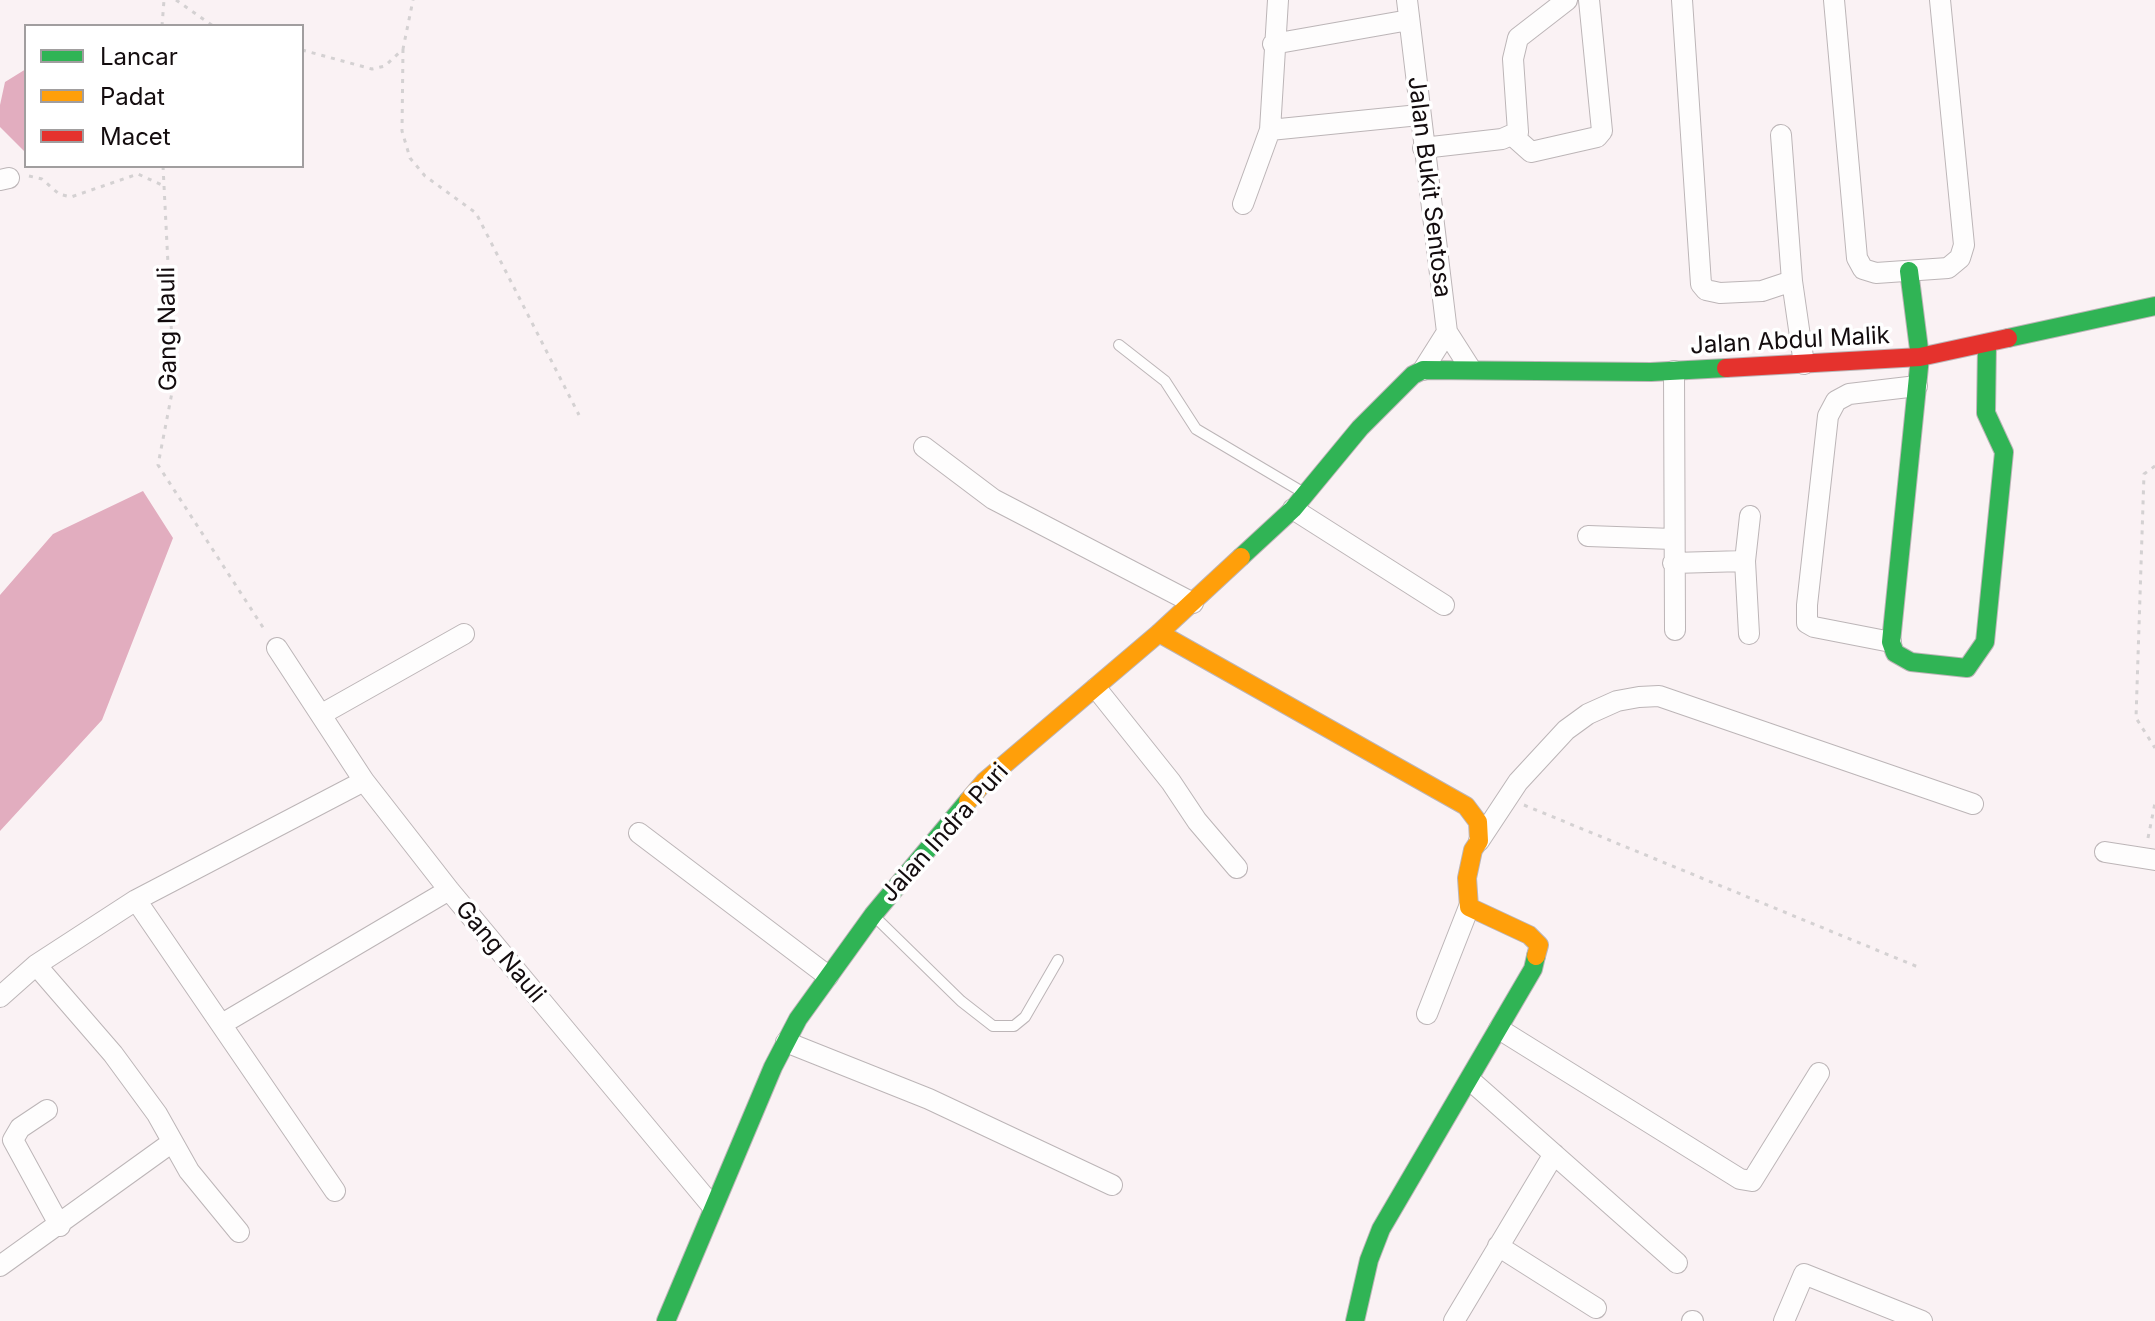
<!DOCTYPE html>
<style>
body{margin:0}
#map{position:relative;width:2155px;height:1321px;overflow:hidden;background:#faf2f4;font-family:Inter,sans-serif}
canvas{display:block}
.legend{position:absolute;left:24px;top:24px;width:280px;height:144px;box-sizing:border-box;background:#fff;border:2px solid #a19e9f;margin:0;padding:10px 14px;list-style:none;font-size:24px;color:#130c0e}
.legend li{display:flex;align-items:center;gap:16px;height:40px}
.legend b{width:40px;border:2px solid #a19e9f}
</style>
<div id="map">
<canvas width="2155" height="1321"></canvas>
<ul class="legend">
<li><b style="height:10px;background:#30b455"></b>Lancar</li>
<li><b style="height:10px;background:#ff9f0a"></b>Padat</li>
<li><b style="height:10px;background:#e5322d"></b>Macet</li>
</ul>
</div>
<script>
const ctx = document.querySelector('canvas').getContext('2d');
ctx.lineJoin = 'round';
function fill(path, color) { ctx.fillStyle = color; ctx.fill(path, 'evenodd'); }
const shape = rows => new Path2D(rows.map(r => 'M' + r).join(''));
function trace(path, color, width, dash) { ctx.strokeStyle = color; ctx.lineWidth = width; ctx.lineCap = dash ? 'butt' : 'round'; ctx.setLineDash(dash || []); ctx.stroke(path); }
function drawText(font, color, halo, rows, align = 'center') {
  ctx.font = font + ' Inter,sans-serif'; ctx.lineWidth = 7; ctx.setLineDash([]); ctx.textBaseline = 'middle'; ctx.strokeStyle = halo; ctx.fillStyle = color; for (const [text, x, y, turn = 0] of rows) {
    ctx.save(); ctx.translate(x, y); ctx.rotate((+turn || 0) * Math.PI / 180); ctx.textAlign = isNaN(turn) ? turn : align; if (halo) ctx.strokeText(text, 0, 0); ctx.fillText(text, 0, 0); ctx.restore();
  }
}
const water = shape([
 [26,69,26,153,0,127,0,105,5,82],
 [143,491,173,538,102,720,0,831,0,595,53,534]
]);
const path = shape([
 [176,0,213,26],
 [162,26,164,0],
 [403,49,402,131,410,158,425,176,476,213,579,415],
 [302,50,372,69,385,66,403,49,413,0],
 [163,166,174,382,158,465,266,632],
 [29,176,42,179,59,194,71,197,138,174,164,186],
 [2155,466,2144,474,2136,718,2155,748],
 [1524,805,1918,967],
 [2148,838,2155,803]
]);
const lane = shape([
 [1119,345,1165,381,1196,429,1304,493],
 [874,916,961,1001,993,1026,1014,1026,1025,1017,1058,960]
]);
const street = shape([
 [1407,0,1447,332,1470,368],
 [1682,0,1701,284,1706,290,1720,293,1762,291,1792,281],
 [1834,0,1857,258,1863,269,1876,273,1948,268,1960,258,1964,245,1940,0],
 [1273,44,1409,20],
 [1270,130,1419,115],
 [1781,135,1792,281,1804,364],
 [1513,136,1531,152,1597,137,1602,131,1589,0],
 [1423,148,1502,139,1518,132,1513,59,1518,38,1567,0],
 [0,180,9,178],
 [1243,204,1270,130,1278,0],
 [1423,370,1447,332],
 [1674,371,1675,630],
 [924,447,993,499,1193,603],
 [1293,509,1444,605],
 [1588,536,1673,539],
 [1745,561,1750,516],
 [1673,563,1745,561,1749,634],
 [1891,642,1814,627,1807,623,1807,605,1828,416,1836,401,1849,394,1917,386],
 [277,648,364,781,449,890,712,1206],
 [1096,688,1171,782,1197,821,1237,868],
 [322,714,464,634],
 [639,833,828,976],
 [1479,841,1518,782,1566,730,1588,714,1617,701,1639,697,1659,696,1973,804],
 [2105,852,2155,860],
 [136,900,335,1191],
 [36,965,113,1054,157,1114,189,1171,239,1232],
 [0,997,36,965,136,900,364,781],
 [1427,1014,1469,907],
 [222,1024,449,890],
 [1499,1029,1740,1179,1752,1181,1819,1073],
 [786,1042,929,1099,1112,1185],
 [1470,1080,1677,1263],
 [47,1110,20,1128,13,1140,60,1226],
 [1498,1246,1596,1308],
 [0,1266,171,1143],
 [1454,1321,1554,1154],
 [1692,1321,1693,1321],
 [1784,1321,1804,1274,1922,1321]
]);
const fast = shape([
 [1909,271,1920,357,1891,642,1895,653,1911,662,1967,668,1985,642,2004,452,1986,413,1987,343],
 [2008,338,2155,306],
 [1241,557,1293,509,1360,428,1413,375,1423,370,1651,372,1726,368],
 [666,1321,773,1067,798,1019,873,915,968,801],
 [1355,1321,1369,1260,1381,1229,1533,969,1536,956]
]);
const slow = shape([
 [1159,633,1466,806,1478,822,1479,841,1473,850,1467,878,1469,907,1529,935,1539,945,1536,956],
 [968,801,985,781,1159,633,1241,557]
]);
const jam = shape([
 [1726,368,1920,357,2008,338]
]);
const streetNames = [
 ["Jalan Bukit Sentosa",1429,187,83],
 ["Gang Nauli",168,329,-91],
 ["Jalan Abdul Malik",1790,341,-3],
 ["Jalan Indra Puri",945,833,-48],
 ["Gang Nauli",500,952,50]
];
fill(water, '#e2adbf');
trace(lane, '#bcb5b7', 12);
trace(street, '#bcb5b7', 22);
trace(fast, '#bcb5b7', 20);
trace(slow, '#bcb5b7', 20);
trace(jam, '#bcb5b7', 20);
trace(path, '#d4d1d2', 3, [4, 6]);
trace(lane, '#fefdfd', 10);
trace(street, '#fefdfd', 20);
trace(fast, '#30b455', 18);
trace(slow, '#ff9f0a', 18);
trace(jam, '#e5322d', 18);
drawText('24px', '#130c0e', '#fff', streetNames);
</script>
